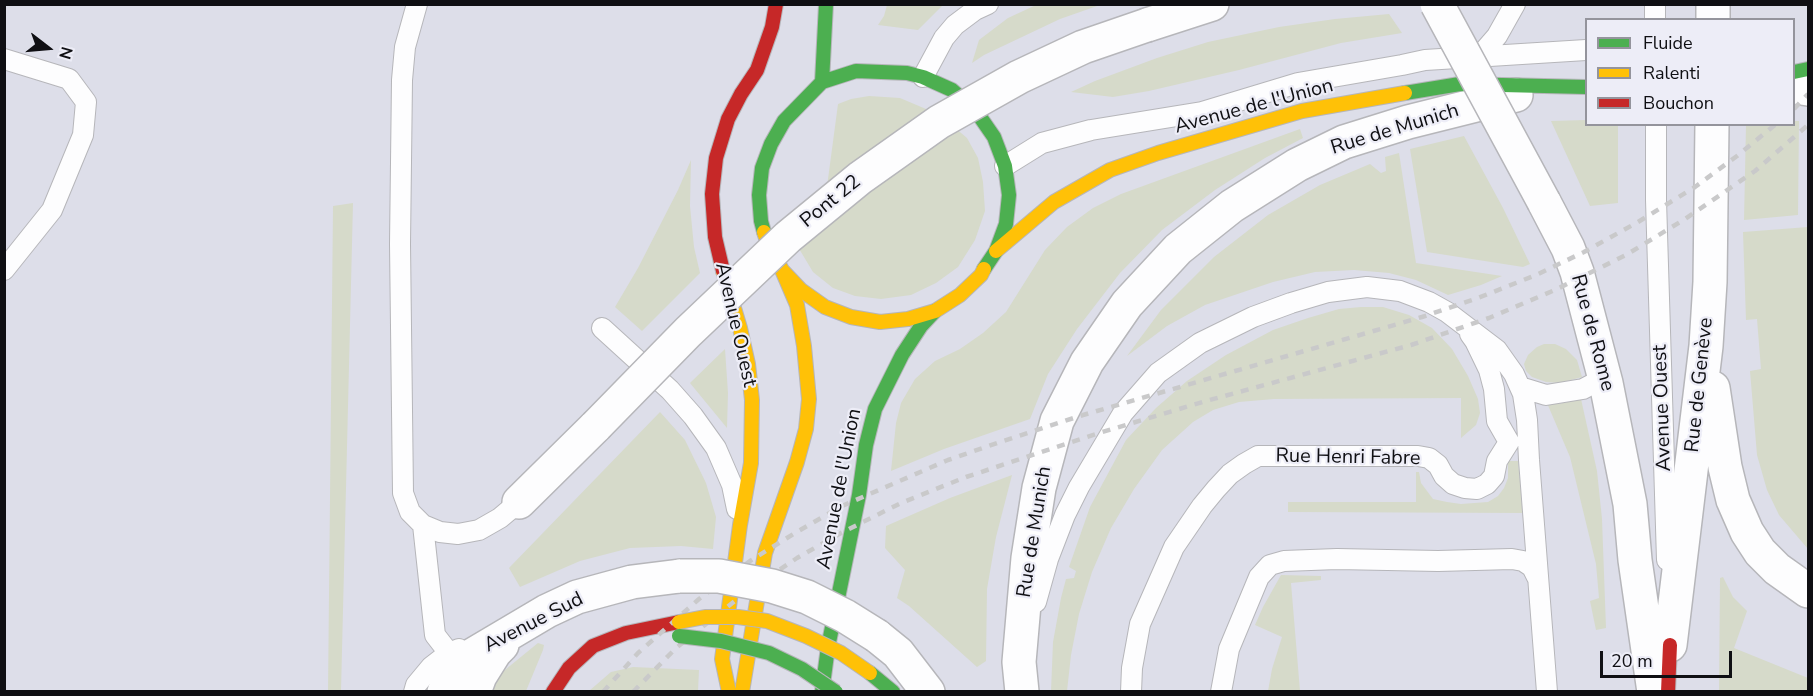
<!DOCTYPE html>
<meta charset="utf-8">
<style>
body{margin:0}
#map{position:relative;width:1813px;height:696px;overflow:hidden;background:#efeff5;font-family:"Nunito Sans",sans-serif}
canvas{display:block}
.frame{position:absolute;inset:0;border:6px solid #0f0f13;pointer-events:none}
.legend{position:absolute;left:1585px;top:18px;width:210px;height:108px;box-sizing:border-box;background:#ededf7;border:2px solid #94949c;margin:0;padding:8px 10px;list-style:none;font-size:18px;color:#0f0f13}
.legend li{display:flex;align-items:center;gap:12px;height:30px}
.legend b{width:30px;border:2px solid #94949c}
.north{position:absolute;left:18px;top:18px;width:60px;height:60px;-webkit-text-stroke:4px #ededf7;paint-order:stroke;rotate:106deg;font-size:16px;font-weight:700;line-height:24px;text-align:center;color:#0f0f13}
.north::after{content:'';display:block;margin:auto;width:21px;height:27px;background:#0f0f13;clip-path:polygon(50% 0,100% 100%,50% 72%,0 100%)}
.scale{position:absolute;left:1600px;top:651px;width:132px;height:27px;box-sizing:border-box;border:3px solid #0f0f13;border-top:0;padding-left:8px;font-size:18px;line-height:21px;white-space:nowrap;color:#0f0f13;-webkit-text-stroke:4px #ededf7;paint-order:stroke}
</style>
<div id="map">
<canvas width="1813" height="696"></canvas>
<div class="frame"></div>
<ul class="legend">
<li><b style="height:8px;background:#4caf50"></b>Fluide</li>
<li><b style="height:8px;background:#ffc107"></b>Ralenti</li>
<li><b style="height:8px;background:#c62828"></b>Bouchon</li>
</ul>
<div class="north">N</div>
<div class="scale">20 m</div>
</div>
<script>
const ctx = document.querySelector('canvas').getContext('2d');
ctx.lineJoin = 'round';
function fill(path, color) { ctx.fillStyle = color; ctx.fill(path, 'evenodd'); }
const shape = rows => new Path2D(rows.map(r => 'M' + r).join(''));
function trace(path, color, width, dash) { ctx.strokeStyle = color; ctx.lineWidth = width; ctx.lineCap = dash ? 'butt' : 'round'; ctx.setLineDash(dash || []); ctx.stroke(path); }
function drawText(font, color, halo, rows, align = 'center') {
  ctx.font = font + ' "Nunito Sans",sans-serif'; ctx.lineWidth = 4.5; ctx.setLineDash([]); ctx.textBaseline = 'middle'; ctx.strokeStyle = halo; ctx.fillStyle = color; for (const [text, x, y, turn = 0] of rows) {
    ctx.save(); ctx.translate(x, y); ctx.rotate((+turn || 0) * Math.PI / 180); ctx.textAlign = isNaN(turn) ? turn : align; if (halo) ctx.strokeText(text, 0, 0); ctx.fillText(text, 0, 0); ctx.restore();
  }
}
const built = shape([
 [5,5,1808,5,1808,691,5,691],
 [1586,20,1794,20,1794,124,1586,124]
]);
const green = shape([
 [887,5,887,4,943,5,918,30,878,25,884,16],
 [1036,5,1100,5,1060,19,984,55,972,63,979,40,1008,18],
 [1389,14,1402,33,1341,43,1239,70,1149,91,1113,97,1071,92,1095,81,1157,58,1208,42,1279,27,1335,19],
 [869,96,900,98,926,109,948,122,967,138,978,158,983,182,985,211,975,240,958,267,936,283,911,295,881,299,855,296,833,288,813,272,798,247,826,194,838,104,851,99],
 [1586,120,1586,124,1618,125,1618,203,1590,206,1551,121],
 [1794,121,1799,121,1798,215,1744,220,1746,125,1794,124],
 [1300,129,1303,138,1265,158,1215,190,1162,230,1120,273,1077,329,1048,374,1030,419,944,449,891,471,896,423,901,403,915,379,935,361,960,349,983,333,1006,312,1045,250,1067,227,1093,208,1121,194],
 [1464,136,1503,208,1530,264,1523,267,1427,252,1410,149],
 [1399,153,1416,263,1502,276,1481,285,1448,295,1416,280,1389,273,1354,270,1315,272,1273,282,1205,305,1167,326,1127,356,1161,310,1214,257,1268,215,1320,185,1370,164,1381,173,1386,171,1385,157],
 [691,160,690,206,694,247,700,273,642,331,615,307,638,268,678,190],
 [353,203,341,691,328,691,333,206],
 [1808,227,1808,549,1779,515,1767,490,1757,455,1750,371,1761,369,1757,319,1746,320,1743,232],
 [1361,307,1383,307,1409,315,1432,328,1452,349,1468,376,1478,399,1480,413,1476,425,1461,438,1461,398,1274,399,1239,402,1213,410,1193,422,1162,450,1134,489,1111,528,1092,572,1079,614,1071,655,1067,691,1051,691,1053,642,1061,598,1066,579,1074,578,1076,571,1069,567,1090,507,1126,440,1156,408,1187,381,1226,355,1273,330,1308,318,1339,309],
 [1544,344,1555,344,1566,349,1577,360,1582,377,1560,383,1546,382,1532,377,1526,371,1524,364,1528,355,1537,347],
 [725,349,728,393,727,428,690,383],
 [1581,399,1597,471,1602,519,1606,628,1596,630,1590,601,1599,598,1596,564,1570,457,1547,403,1558,404],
 [660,412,685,440,706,483,716,517,713,549,681,546,630,548,580,561,520,587,509,568],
 [1508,461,1518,461,1523,513,1288,512,1288,502,1416,502,1416,472,1419,472,1421,483,1433,499,1447,502,1461,504,1488,502,1498,496,1504,488,1508,478],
 [1012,475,996,537,987,589,986,661,977,667,909,606,897,598,905,570,885,548,886,526,950,498],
 [1281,575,1321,576,1321,580,1291,583,1300,691,1268,691,1272,669,1282,637,1255,625,1263,607],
 [1723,577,1733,597,1747,611,1734,648,1808,678,1808,691,1719,691,1720,578],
 [538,643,544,645,543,650,526,691,493,692,495,682,500,674],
 [633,667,699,670,698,691,589,691,611,672]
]);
const lane = shape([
 [417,4,405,47,402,80,400,244,403,493,410,512,423,525,440,532,458,534,479,530,500,518,519,502],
 [1655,4,1655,20],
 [1475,57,1484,51,1497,36,1515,4],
 [4,59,69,79,86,102,83,135,52,210,4,270],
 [923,77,944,38,955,25,975,10,988,4],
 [1656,124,1656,200,1667,560],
 [1005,166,1042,143,1091,130,1202,112,1298,83,1402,65,1425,60,1586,50],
 [602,328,670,390,693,416,716,448,732,485,737,509],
 [1520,387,1546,395,1583,389,1604,378],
 [423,525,435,635,449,653,455,673,463,674],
 [1036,602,1048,559,1065,515,1079,487,1123,413,1158,373,1200,343,1253,317,1291,303,1328,292,1367,287,1400,291,1429,302,1447,312,1497,350,1514,374,1523,394,1527,420,1529,460,1547,692],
 [414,692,416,685,431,667,449,653,459,649],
 [1131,692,1132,668,1140,624,1174,547,1202,506,1216,489,1230,474,1244,464,1258,456,1418,456,1429,458,1438,465,1444,476,1453,484,1465,488,1477,489,1487,484,1494,476,1497,461,1509,442,1497,421,1494,389,1489,370,1475,341,1470,334],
 [1221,692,1229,649,1259,577,1270,565,1284,561,1337,559,1438,561,1512,559,1523,561,1532,567,1537,577]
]);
const street = shape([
 [1713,20,1713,4],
 [1147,25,1212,4],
 [1794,87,1808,89],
 [1544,202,1568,248,1577,272,1606,383,1630,504,1635,560,1654,692],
 [1713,388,1725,467,1733,500,1747,532,1760,552,1777,569,1808,591],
 [519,502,596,426],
 [877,636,898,653,928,692],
 [1670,645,1706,346,1710,282,1712,124],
 [444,692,449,680,471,656,547,611,577,597,632,582,680,576],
 [474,692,480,676,495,652,502,645],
 [1022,692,1019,662,1028,558,1039,488,1057,421,1087,362,1127,304,1178,249,1232,206,1297,165,1344,142,1408,122,1516,95]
]);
const fast = shape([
 [1794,72,1808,69],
 [822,82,826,4],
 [1405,93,1460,84,1586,87],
 [764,232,761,221,759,195,762,168,771,144,784,121,822,82,856,71,907,73,923,77,952,90,976,111,994,137,1005,166,1009,195,1006,224,996,251,984,269],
 [870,673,893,692],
 [822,692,828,647,859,495,866,445,875,409,902,355,921,326,935,311]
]);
const slow = shape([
 [996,251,1054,202,1110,170,1158,153,1302,111,1405,93],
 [782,270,801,290,825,307,851,317,880,322,908,319,935,311,960,295,981,275,984,269],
 [723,271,740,328,748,364,752,400,751,463,740,525,722,659,729,692],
 [742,692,765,553,797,462,806,429,809,399,804,346,797,305,782,270,769,247,764,232]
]);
const jam = shape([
 [723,271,715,237,712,194,716,158,728,119,741,94,757,70,772,27,776,4],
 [553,692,569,668,593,646,626,633,679,622],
 [1668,692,1670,645]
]);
const rail = shape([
 [1794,109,1808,94],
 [603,692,638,653,699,599,750,561,795,533,842,506,948,460,1000,442,1083,415,1422,317,1478,298,1536,275,1584,252,1638,222,1695,187,1737,156,1776,124],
 [633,692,676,648,741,596,797,558,841,533,901,503,966,477,1099,433,1206,401,1411,345,1489,318,1555,290,1626,255,1685,219,1755,171,1808,125]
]);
const streetBridge = shape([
 [1437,4,1544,202],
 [596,426,688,332,788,237,860,178,939,122,1019,77,1083,47,1147,25],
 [680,576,719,576,772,586,807,597,845,616,877,636]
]);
const fastBridge = shape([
 [679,636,721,641,769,653,802,669,836,692]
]);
const slowBridge = shape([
 [679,622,705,617,738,617,767,621,806,636,841,653,870,673]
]);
const streetNames = [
 ["Avenue de l'Union",1254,107,-15],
 ["Rue de Munich",1395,130,-17],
 ["Pont 22",831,202,-39],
 ["Avenue Ouest",735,325,77],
 ["Rue de Rome",1592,333,75],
 ["Rue de Genève",1700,385,-84],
 ["Avenue Ouest",1663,408,-92],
 ["Rue Henri Fabre",1348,458,1],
 ["Avenue de l'Union",840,489,-79],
 ["Rue de Munich",1035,532,-81],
 ["Avenue Sud",534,623,-27]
];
fill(built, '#dddee9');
fill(green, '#d6daca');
trace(lane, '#b6b6ba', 22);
trace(street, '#b6b6ba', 36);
trace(fast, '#b6b6ba', 16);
trace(slow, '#b6b6ba', 16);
trace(jam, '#b6b6ba', 16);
trace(lane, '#fdfdfe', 20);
trace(street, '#fdfdfe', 33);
trace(fast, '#4caf50', 14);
trace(slow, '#ffc107', 14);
trace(jam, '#c62828', 14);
trace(rail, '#c9c9ca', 4.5, [8, 8]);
trace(streetBridge, '#b6b6ba', 36, []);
trace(fastBridge, '#b6b6ba', 16, []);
trace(slowBridge, '#b6b6ba', 16, []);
trace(streetBridge, '#fdfdfe', 33);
trace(fastBridge, '#4caf50', 14);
trace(slowBridge, '#ffc107', 14);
drawText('20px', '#0f0f13', '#ededf7', streetNames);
</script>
